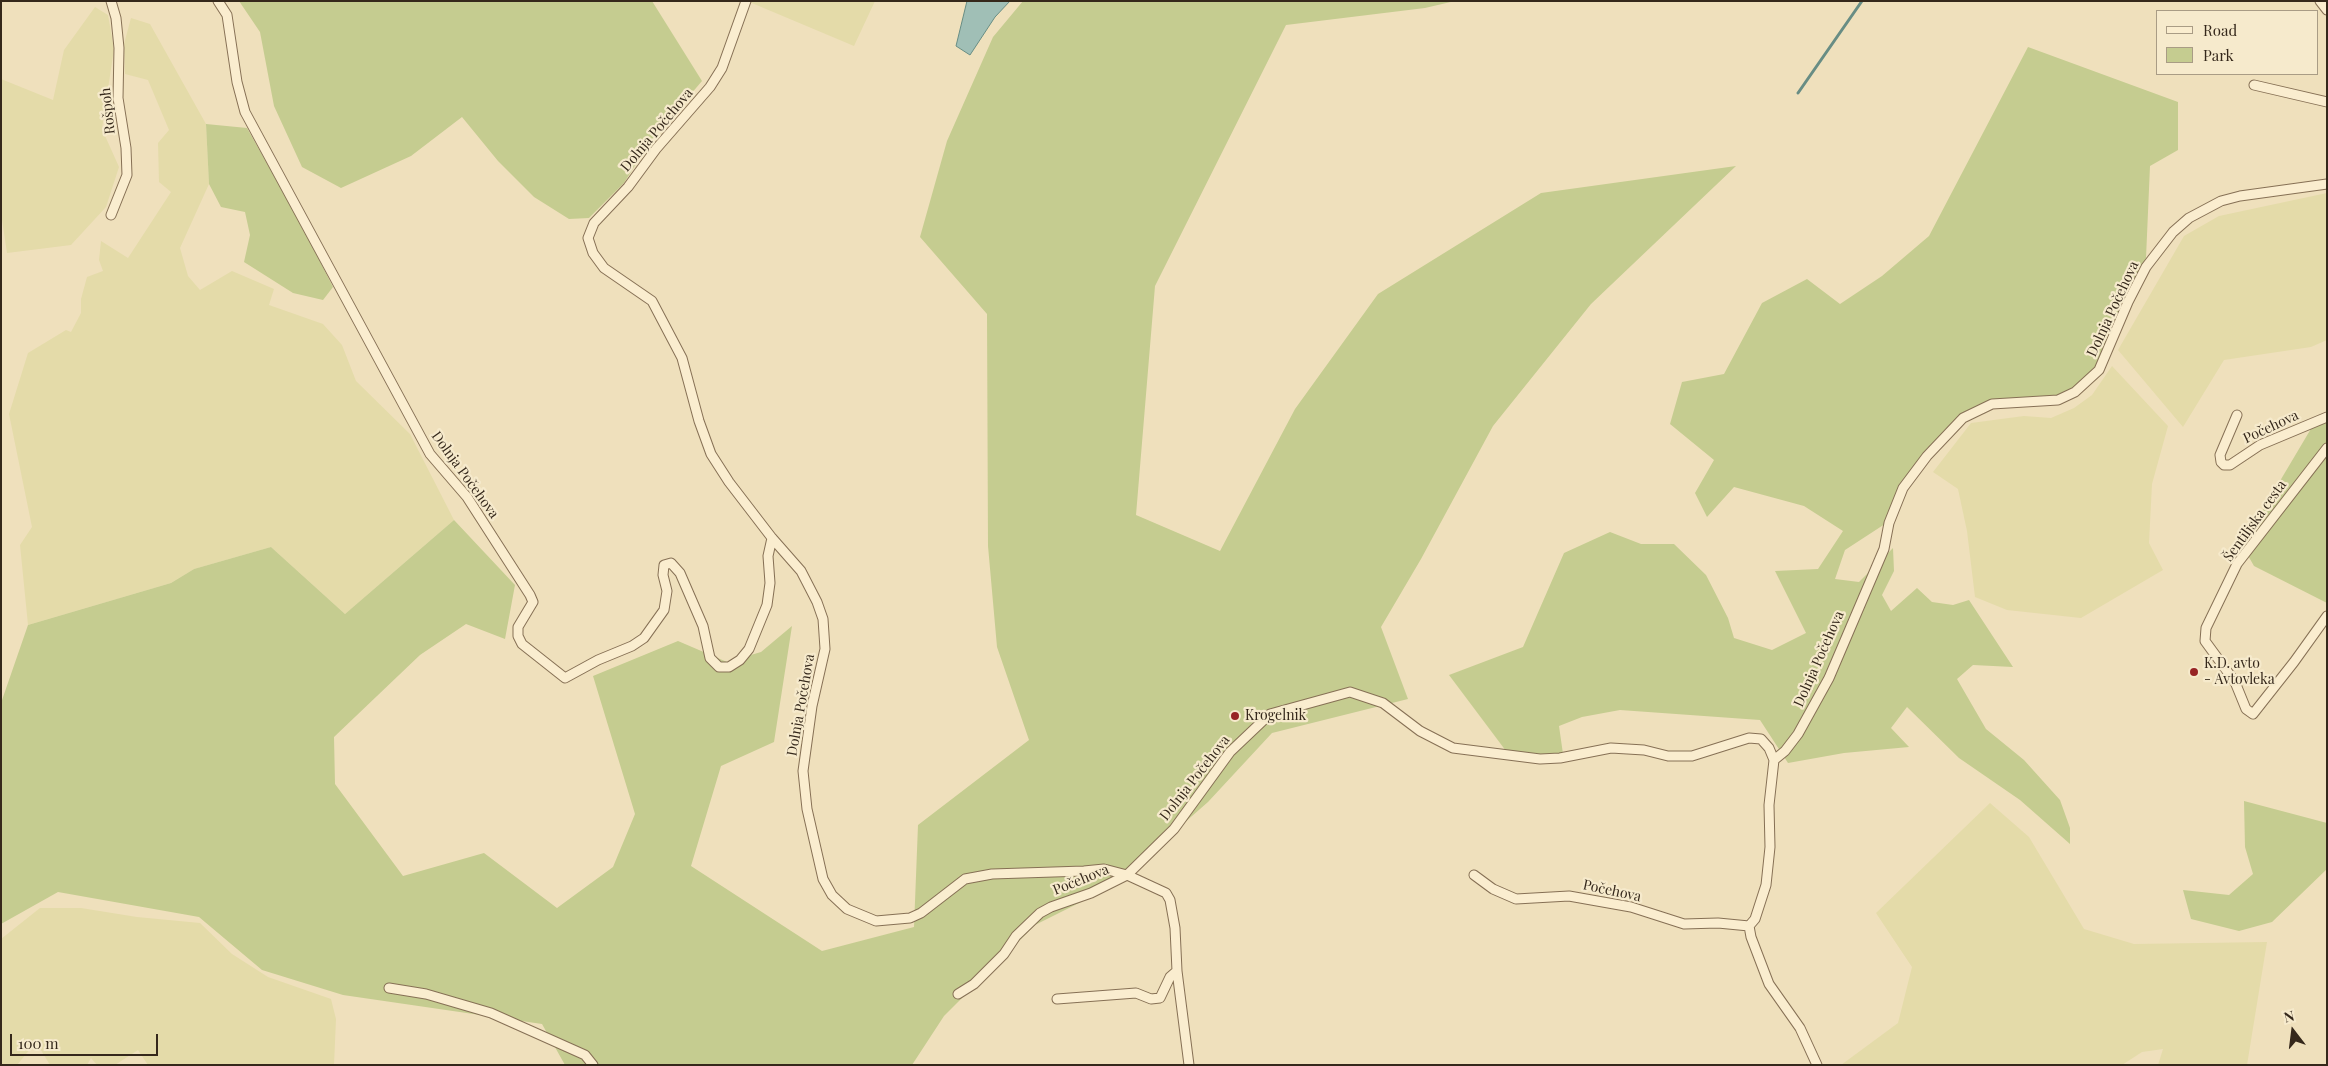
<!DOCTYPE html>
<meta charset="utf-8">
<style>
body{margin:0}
#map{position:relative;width:2328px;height:1066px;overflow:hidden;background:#efe0bc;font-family:"Playfair Display",serif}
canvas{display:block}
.frame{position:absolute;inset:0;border:2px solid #35281b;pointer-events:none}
.legend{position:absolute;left:2156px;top:10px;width:162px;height:65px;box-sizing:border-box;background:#f6eacc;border:1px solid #a99c85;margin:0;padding:6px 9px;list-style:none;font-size:15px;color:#35281b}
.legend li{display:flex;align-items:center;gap:10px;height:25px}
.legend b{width:25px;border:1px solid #a99c85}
.north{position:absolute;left:2268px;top:1006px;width:50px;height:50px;-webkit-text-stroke:4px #f6eacc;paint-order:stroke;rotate:345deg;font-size:14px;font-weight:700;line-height:20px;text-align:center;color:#35281b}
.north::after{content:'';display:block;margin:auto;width:18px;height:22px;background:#35281b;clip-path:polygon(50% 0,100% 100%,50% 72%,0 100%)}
.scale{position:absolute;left:10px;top:1034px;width:148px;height:22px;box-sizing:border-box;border:2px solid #35281b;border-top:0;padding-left:6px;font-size:15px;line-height:18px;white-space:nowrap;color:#35281b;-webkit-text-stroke:4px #f6eacc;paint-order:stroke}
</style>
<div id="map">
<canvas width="2328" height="1066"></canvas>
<div class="frame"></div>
<ul class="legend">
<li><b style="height:6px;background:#faedcf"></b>Road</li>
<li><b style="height:14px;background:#c5cc90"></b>Park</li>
</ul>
<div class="north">N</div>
<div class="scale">100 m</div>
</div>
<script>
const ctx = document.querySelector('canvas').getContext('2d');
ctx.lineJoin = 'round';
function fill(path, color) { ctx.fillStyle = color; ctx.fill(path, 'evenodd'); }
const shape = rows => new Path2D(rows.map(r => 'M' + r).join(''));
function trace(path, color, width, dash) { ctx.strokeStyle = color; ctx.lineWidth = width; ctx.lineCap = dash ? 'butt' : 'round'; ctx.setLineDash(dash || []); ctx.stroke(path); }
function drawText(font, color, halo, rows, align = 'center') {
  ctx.font = font + ' "Playfair Display",serif'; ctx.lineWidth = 4.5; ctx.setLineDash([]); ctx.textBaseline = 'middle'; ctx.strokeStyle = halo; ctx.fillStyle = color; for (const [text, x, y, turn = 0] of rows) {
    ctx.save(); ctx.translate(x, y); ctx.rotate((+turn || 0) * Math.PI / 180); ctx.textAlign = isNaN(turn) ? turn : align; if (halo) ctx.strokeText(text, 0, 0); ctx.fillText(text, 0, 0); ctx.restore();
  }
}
const farmland = shape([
 [747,1,875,1,854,46],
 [95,7,108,15,114,49,102,129,119,167,106,207,71,245,7,253,1,213,1,79,53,100,64,50],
 [131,18,150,24,206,124,209,184,180,248,188,276,200,290,232,271,274,289,269,305,323,324,342,345,356,381,410,434,454,520,345,614,271,547,194,569,171,583,28,625,20,545,32,527,9,414,28,353,66,330,71,332,81,313,81,299,87,277,103,271,99,260,101,241,128,258,171,192,159,182,158,143,169,130,148,80,125,74,124,44],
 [2327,193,2327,340,2311,347,2224,360,2183,427,2118,350,2184,236,2219,216],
 [2112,366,2168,426,2152,484,2149,543,2163,570,2081,618,2007,610,1975,597,1967,531,1958,489,1933,472,1971,423,2024,416,2051,418,2074,408,2092,395],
 [1990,803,2029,837,2084,929,2134,944,2267,942,2247,1065,2158,1065,2163,1049,2142,1052,2122,1065,1841,1065,1898,1023,1912,967,1876,913],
 [40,908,81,908,137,917,200,923,232,954,268,977,331,999,336,1019,334,1065,148,1065,138,1050,115,1065,97,1065,91,1058,87,1065,50,1065,36,1042,17,1065,1,1065,1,939]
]);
const green = shape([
 [239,1,652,1,702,81,649,143,624,183,589,218,569,219,534,197,498,161,462,117,411,156,341,188,302,167,274,106,260,32],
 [1023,1,1455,1,1425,8,1286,25,1155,286,1136,515,1220,551,1295,409,1378,294,1541,193,1736,166,1591,304,1493,426,1421,559,1381,627,1408,699,1272,733,1208,802,1111,887,1035,925,944,1016,912,1065,565,1065,542,1024,343,995,262,970,199,917,58,892,1,924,1,703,28,625,171,583,194,569,271,547,345,614,454,520,515,585,505,639,466,624,420,655,334,737,335,784,403,876,484,853,557,908,613,867,635,814,593,676,678,641,727,662,761,652,792,626,774,742,721,766,691,866,822,951,914,927,918,825,1029,740,997,647,988,546,987,314,920,237,947,141,993,37],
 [2028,47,2178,102,2178,150,2150,166,2146,258,2123,298,2097,369,2074,390,2057,398,1991,402,1962,417,1925,455,1888,522,1845,550,1835,579,1859,582,1893,548,1894,571,1882,595,1891,611,1917,588,1932,602,1953,605,1969,600,2013,667,1973,665,1957,679,1986,729,2024,760,2060,800,2070,828,2070,844,2020,800,1959,758,1907,707,1891,728,1909,747,1844,753,1788,763,1760,720,1620,710,1582,717,1559,726,1563,754,1534,755,1506,751,1449,675,1523,647,1564,553,1610,532,1641,544,1674,544,1706,575,1728,618,1734,638,1772,650,1806,633,1775,571,1818,569,1843,531,1804,506,1734,487,1707,517,1695,493,1714,460,1670,424,1682,382,1724,374,1762,303,1807,279,1840,304,1882,276,1929,236],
 [206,124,247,128,300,222,333,287,323,300,293,293,244,262,250,235,245,212,221,207,209,184],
 [2327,417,2327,603,2254,566,2242,545,2312,427],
 [2244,801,2327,823,2327,869,2272,922,2239,931,2191,919,2183,890,2229,895,2253,874,2245,847]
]);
const water = shape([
 [967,1,1010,1,995,17,970,55,956,46,967,1]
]);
const stream = shape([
 [1798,93,1862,1]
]);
const minor = shape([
 [218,1,227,15,237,82,245,112,430,454,467,497,530,595,533,602,518,627,518,636,522,644,565,678,598,660,632,646,644,638,664,610,667,591,663,575,664,565,671,563,680,573,703,626,710,658,719,667,729,667,740,660,749,649,767,605,770,583,768,556,772,538],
 [746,1,722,68,710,87,656,149,628,187,594,223,588,238,593,253,604,268,652,301,682,358,699,421,711,454,729,482,772,538,801,571,817,602,823,619,825,649,812,706,803,771,807,809,823,879,832,895,847,909,876,921,910,918,921,913,965,879,992,874,1084,871,1104,869,1127,875,1166,893,1170,900,1175,928,1177,971,1189,1065],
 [2320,1,2327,10],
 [2254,85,2327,102],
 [111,215,127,175,126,148,118,98,119,48,116,18,111,1],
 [2237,415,2220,455,2221,462,2224,465,2230,465,2260,445,2327,417],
 [2327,448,2237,564,2206,628,2205,641,2235,682,2246,709,2253,714,2294,662,2327,616],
 [1774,760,1785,751,1798,734,1829,678,1884,549,1889,523,1903,488,1927,456,1963,418,1992,404,2058,400,2075,392,2099,370,2128,302,2146,267,2173,232,2189,218,2221,201,2240,196,2327,184],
 [1474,875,1493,889,1516,899,1569,896,1631,907,1684,924,1718,923,1749,926],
 [389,988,426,994,491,1013,585,1055,593,1065],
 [958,994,974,984,1004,954,1016,936,1040,913,1051,907,1091,893,1127,875,1174,829,1230,752,1270,714,1350,692,1383,703,1420,731,1453,748,1540,759,1560,758,1611,748,1644,750,1668,756,1692,756,1749,738,1761,739,1769,748,1774,760,1769,805,1770,847,1766,885,1755,919,1749,926,1751,937,1769,984,1800,1028,1817,1065],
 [1057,999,1136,993,1151,999,1160,998,1170,977,1177,971]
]);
const markers = [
 [2194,672,5,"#972424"],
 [1235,716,5,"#972424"]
];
const streetNames = [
 ["Rošpoh",108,111,-96],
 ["Dolnja Počehova",657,130,-50],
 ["Dolnja Počehova",2113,309,-65],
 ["Počehova",2271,427,-25],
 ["Dolnja Počehova",465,475,54],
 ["Šentiljska cesta",2255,521,-54],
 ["Dolnja Počehova",1819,659,-66],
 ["Dolnja Počehova",801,705,-80],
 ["Dolnja Počehova",1195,778,-52],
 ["Počehova",1081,880,-22],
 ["Počehova",1612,891,12]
];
const poiNames = [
 ["K.D. avto",2204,664],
 ["- Avtovleka",2204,680],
 ["Krogelnik",1245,716]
];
fill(farmland, '#e4dba9');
fill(green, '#c5cc90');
fill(water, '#a0bfb6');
trace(water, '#688d84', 1);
trace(stream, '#688d84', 3);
trace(minor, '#867055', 11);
trace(minor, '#faedcf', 9);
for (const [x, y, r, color] of markers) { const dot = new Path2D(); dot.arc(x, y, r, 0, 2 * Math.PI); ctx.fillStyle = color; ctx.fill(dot); trace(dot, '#f6eacc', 2); }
drawText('14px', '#35281b', '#f6eacc', streetNames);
drawText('14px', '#35281b', '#f6eacc', poiNames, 'left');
</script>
